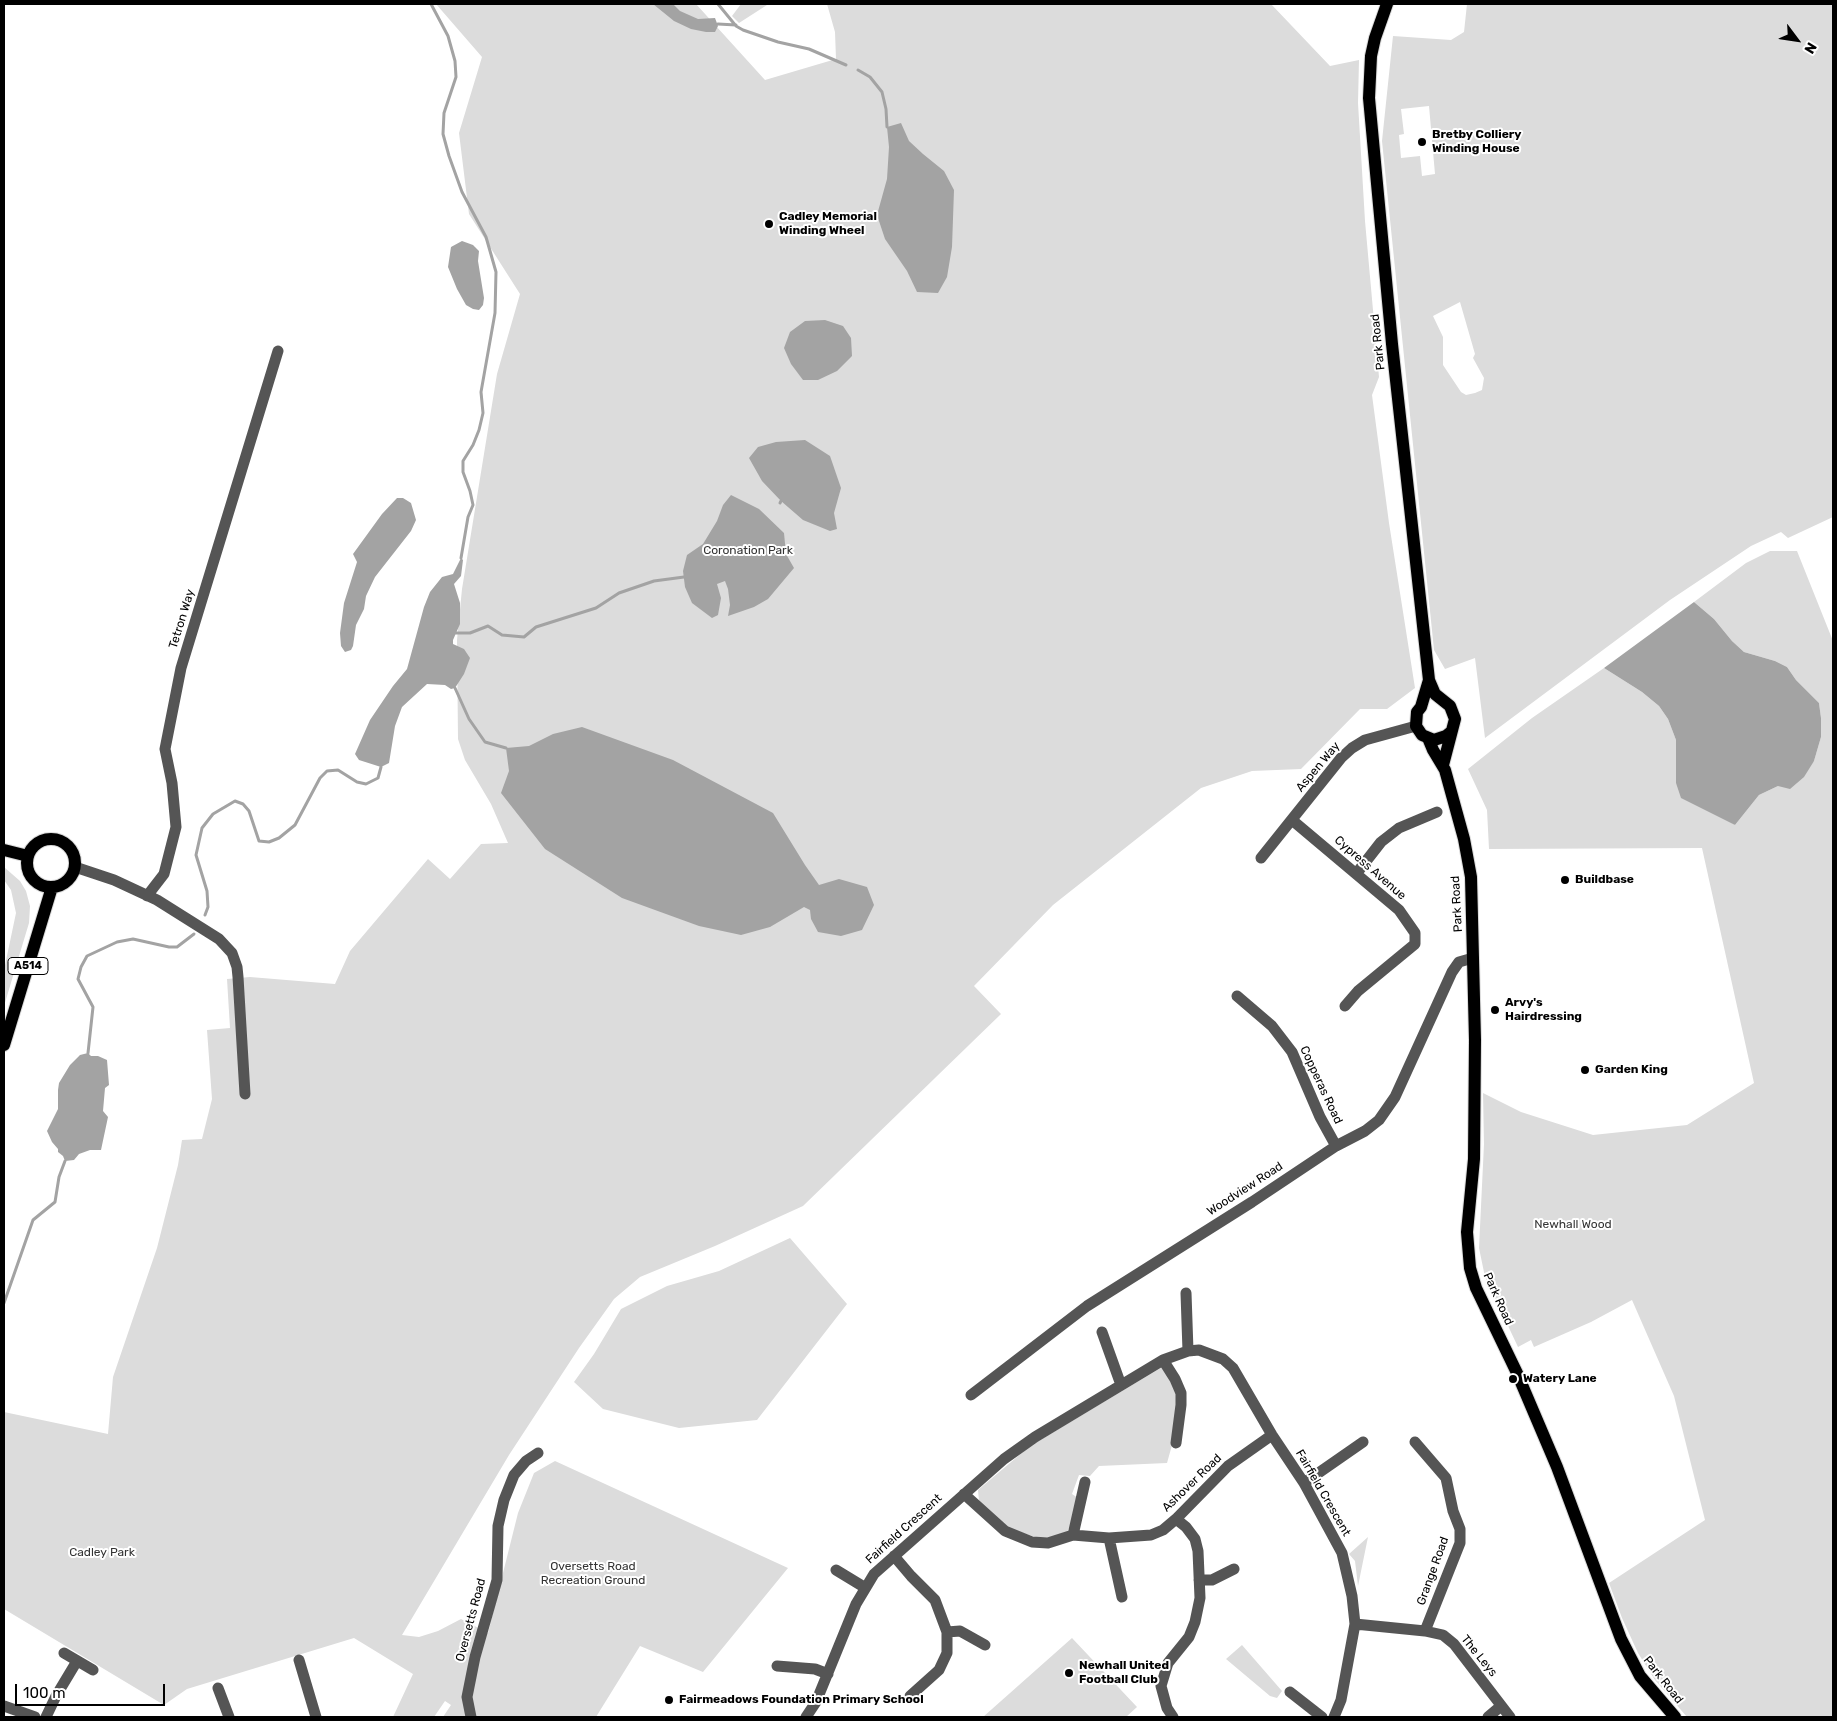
<!DOCTYPE html>
<style>
body{margin:0}
#map{position:relative;width:1837px;height:1721px;overflow:hidden;background:#fff;font-family:Rubik,sans-serif}
canvas{display:block}
.frame{position:absolute;inset:0;border:5px solid #000;pointer-events:none}
.north{position:absolute;left:1772px;top:15px;width:50px;height:50px;-webkit-text-stroke:4px #fff;paint-order:stroke;rotate:121deg;font-size:14px;font-weight:700;line-height:20px;text-align:center;color:#000}
.north::after{content:'';display:block;margin:auto;width:18px;height:22px;background:#000;clip-path:polygon(50% 0,100% 100%,50% 72%,0 100%)}
.scale{position:absolute;left:15px;top:1684px;width:150px;height:22px;box-sizing:border-box;border:2px solid #000;border-top:0;padding-left:6px;font-size:15px;line-height:18px;white-space:nowrap;color:#000;-webkit-text-stroke:4px #fff;paint-order:stroke}
</style>
<div id="map">
<canvas width="1837" height="1721"></canvas>
<div class="frame"></div>
<div class="north">N</div>
<div class="scale">100 m</div>
</div>
<script>
const ctx = document.querySelector('canvas').getContext('2d');
ctx.lineJoin = 'round';
function fill(path, color) { ctx.fillStyle = color; ctx.fill(path, 'evenodd'); }
const shape = rows => new Path2D(rows.map(r => 'M' + r).join(''));
function trace(path, color, width, dash) { ctx.strokeStyle = color; ctx.lineWidth = width; ctx.lineCap = dash ? 'butt' : 'round'; ctx.setLineDash(dash || []); ctx.stroke(path); }
function drawText(font, color, halo, rows, align = 'center') {
  ctx.font = font + ' Rubik,sans-serif'; ctx.lineWidth = 4; ctx.setLineDash([]); ctx.textBaseline = 'middle'; ctx.strokeStyle = halo; ctx.fillStyle = color; for (const [text, x, y, turn = 0] of rows) {
    ctx.save(); ctx.translate(x, y); ctx.rotate((+turn || 0) * Math.PI / 180); ctx.textAlign = isNaN(turn) ? turn : align; if (halo) ctx.strokeText(text, 0, 0); ctx.fillText(text, 0, 0); ctx.restore();
  }
}
const green = shape([
 [436,4,696,4,765,80,836,59,835,32,827,4,1271,4,1330,66,1359,60,1358,103,1365,221,1379,377,1372,395,1389,523,1415,688,1387,709,1360,709,1301,769,1252,771,1201,788,1053,905,974,986,1001,1014,803,1206,715,1246,640,1277,614,1299,579,1348,509,1455,402,1635,419,1637,438,1631,461,1619,488,1633,518,1513,534,1473,555,1461,788,1568,703,1672,640,1646,596,1717,443,1717,451,1705,445,1701,434,1717,393,1717,413,1674,354,1638,187,1689,164,1705,4,1609,4,1412,108,1434,113,1377,157,1248,178,1165,182,1140,202,1139,212,1099,207,1030,230,1028,227,979,250,977,335,984,350,951,428,859,450,879,481,844,508,843,491,804,465,760,458,739,457,640,462,589,497,374,520,294,469,214,459,133,482,57],
 [741,4,777,4,767,5,739,23,732,16],
 [1467,4,1833,4,1833,517,1788,538,1781,532,1751,546,1670,600,1485,738,1475,658,1445,669,1434,650,1382,141,1393,36,1451,40,1464,32],
 [1429,106,1435,174,1422,176,1420,156,1401,158,1399,135,1404,134,1401,109],
 [1460,302,1475,354,1473,358,1484,378,1482,390,1475,393,1466,395,1461,392,1443,365,1443,337,1433,316],
 [1770,551,1797,551,1833,641,1833,1717,1687,1717,1655,1680,1638,1653,1622,1618,1609,1583,1705,1520,1674,1396,1632,1300,1591,1322,1534,1347,1531,1340,1518,1347,1485,1277,1479,1248,1484,1144,1483,1093,1521,1112,1593,1135,1687,1125,1754,1083,1702,848,1489,849,1487,810,1468,769,1532,718,1604,668,1642,692,1659,706,1668,719,1676,740,1676,783,1735,825,1759,795,1778,786,1814,761,1821,737,1821,718,1819,703,1796,680,1787,667,1775,661,1744,652,1732,641,1714,619,1694,602,1746,563],
 [4,867,20,881,26,891,30,906,29,923,4,1006,4,970,16,913,11,890,4,880],
 [790,1238,847,1304,757,1420,679,1428,603,1409,574,1382,594,1354,621,1309,667,1286,719,1271],
 [1164,1366,1175,1386,1178,1407,1174,1438,1167,1463,1099,1466,1090,1476,1079,1475,1072,1494,1078,1498,1070,1526,1066,1534,1053,1537,1038,1538,1008,1528,979,1501,978,1490,1030,1446],
 [1368,1537,1358,1586,1355,1561,1349,1554],
 [1072,1638,1137,1707,1126,1717,983,1717],
 [1242,1645,1282,1691,1277,1698,1270,1696,1226,1659]
]);
const water = shape([
 [653,4,673,4,680,11,698,19,715,18,718,26,715,32,706,32,691,29,674,21],
 [901,123,909,141,923,154,944,171,954,190,952,247,947,277,938,293,917,292,907,271,885,239,877,215,887,179,889,147,887,127],
 [462,241,473,245,479,251,478,261,484,298,483,305,479,310,473,309,466,305,457,289,448,267,451,247],
 [825,320,843,326,851,338,852,356,837,371,818,380,803,380,791,364,784,348,790,332,805,321],
 [805,440,830,456,841,488,834,513,837,529,830,531,803,520,781,501,762,481,749,458,758,447,776,442],
 [731,495,759,509,784,533,786,554,794,568,768,599,754,607,728,616,730,605,728,589,725,581,717,584,721,598,718,615,712,618,692,603,685,587,683,571,687,555,703,544,717,521,723,505],
 [397,498,403,498,411,503,416,520,411,531,375,577,366,596,364,609,356,625,353,646,351,650,345,652,341,646,340,633,344,603,357,562,353,554,382,514],
 [461,558,463,560,461,576,454,584,460,603,460,624,453,640,453,644,464,649,470,658,464,674,455,688,451,689,445,685,427,684,402,707,395,726,389,763,381,767,359,760,355,754,370,720,393,686,407,669,424,607,430,592,442,577,453,574],
 [1694,602,1714,619,1732,641,1744,652,1775,661,1787,667,1796,680,1819,703,1821,718,1821,737,1814,761,1804,777,1790,789,1778,786,1759,795,1735,825,1681,798,1676,783,1676,740,1668,719,1659,706,1642,692,1604,668],
 [582,727,673,760,773,813,805,865,819,885,839,879,867,887,874,905,862,930,841,936,818,932,811,919,810,910,804,907,770,927,741,935,699,926,622,898,545,849,501,793,509,771,506,748,529,746,553,734],
 [88,1053,91,1056,98,1056,107,1060,109,1085,105,1088,103,1111,108,1117,101,1150,90,1150,79,1154,74,1160,65,1161,63,1156,58,1152,58,1149,52,1142,47,1131,58,1109,58,1090,59,1083,70,1065,80,1055]
]);
const stream = shape([
 [431,4,448,36,455,61,456,77,444,113,443,134,449,156,462,192,486,237,496,272,495,313,481,392,483,413,479,430,473,445,463,461,463,472,470,491,473,505,468,517,461,558],
 [718,4,736,26,743,30,778,42,809,49,846,65],
 [718,24,736,25],
 [858,70,870,77,882,92,886,109,887,127],
 [780,503,781,501],
 [456,633,470,633,488,626,502,635,524,637,536,627,596,608,619,593,654,581,684,577],
 [455,688,469,719,485,742,506,748],
 [205,915,208,907,207,891,196,855,202,828,213,814,235,801,243,804,249,811,259,841,269,842,279,838,295,825,320,778,327,771,338,770,357,782,366,784,378,778,381,767],
 [88,1053,93,1007,78,979,81,967,87,956,117,942,133,939,169,947,177,947,194,934],
 [4,1303,33,1220,55,1202,59,1177,65,1161]
]);
const minor = shape([
 [1292,820,1399,910,1415,933,1415,944,1358,991,1345,1006],
 [1261,858,1341,758,1352,748,1365,740,1416,726],
 [75,867,114,880,157,900,219,939,232,953,237,967,238,977,245,1094],
 [1356,874,1381,842,1399,828,1437,812],
 [147,896,164,874,176,827,172,783,165,749,181,668,278,351],
 [1237,996,1272,1026,1292,1052,1320,1117,1336,1146],
 [1186,1293,1188,1351],
 [1102,1332,1121,1385],
 [1163,1360,1175,1379,1181,1393,1181,1405,1176,1443],
 [971,1395,1087,1306,1252,1202,1336,1146,1365,1131,1379,1120,1395,1097,1452,972,1459,962,1473,958],
 [1415,1442,1446,1478,1453,1511,1460,1529,1460,1543,1425,1631],
 [1304,1483,1363,1442],
 [964,1494,1005,1531,1032,1542,1048,1543,1073,1535,1109,1538,1151,1535,1163,1530,1176,1519,1228,1466,1272,1435],
 [1073,1535,1085,1482],
 [1109,1538,1122,1597],
 [894,1556,911,1576,935,1600,947,1632,947,1653,939,1670,910,1696],
 [836,1570,864,1587],
 [1199,1580,1212,1580,1234,1569],
 [1355,1624,1425,1631,1443,1635,1454,1644,1510,1717],
 [947,1632,960,1631,985,1645],
 [64,1653,93,1670],
 [299,1660,316,1717],
 [777,1666,815,1669,828,1674],
 [218,1688,229,1717],
 [1290,1692,1322,1717],
 [4,1706,35,1717],
 [46,1717,56,1696,77,1661],
 [471,1717,467,1697,475,1657,497,1580,498,1526,504,1500,514,1475,526,1461,538,1453],
 [806,1717,816,1702,856,1604,874,1574,1004,1459,1035,1437,1163,1360,1188,1351,1199,1350,1223,1359,1233,1368,1272,1435,1304,1483,1342,1553,1352,1596,1355,1624,1341,1700,1334,1717],
 [1173,1717,1167,1708,1161,1686,1168,1663,1189,1637,1195,1622,1200,1598,1198,1551,1195,1539,1186,1527,1176,1519],
 [1488,1717,1501,1706]
]);
const major = shape([
 [1387,4,1375,38,1371,56,1369,98,1392,344,1429,680,1435,694,1450,706,1455,719,1443,765],
 [1429,680,1421,707,1417,712,1416,726,1422,735,1434,740,1446,736,1451,732],
 [1428,738,1433,750,1445,770,1464,839,1471,877,1475,1040,1474,1159,1467,1232,1470,1268,1476,1288,1517,1373,1557,1467,1621,1639,1640,1676,1675,1717],
 '27 863a24 24 0 1 1 48 0a24 24 0 1 1-48 0Z',
 [4,850,28,856],
 [4,1045,52,887]
]);
const markers = [
 [1422,142,5,"#000"],
 [769,224,5,"#000"],
 [1565,880,5,"#000"],
 [1495,1010,5,"#000"],
 [1585,1070,5,"#000"],
 [1513,1379,5,"#000"],
 [1069,1673,5,"#000"],
 [669,1700,5,"#000"]
];
const shields = [
 [28,966,40]
];
const shieldNames = [
 ["A514",28,966]
];
const poiNames = [
 ["Bretby Colliery",1432,135],
 ["Winding House",1432,149],
 ["Cadley Memorial",779,217],
 ["Winding Wheel",779,231],
 ["Buildbase",1575,880],
 ["Arvy's",1505,1003],
 ["Hairdressing",1505,1017],
 ["Garden King",1595,1070],
 ["Watery Lane",1523,1379],
 ["Newhall United",1079,1666],
 ["Football Club",1079,1680],
 ["Fairmeadows Foundation Primary School",679,1700]
];
const streetNames = [
 ["Park Road",1378,342,-96],
 ["Tetron Way",182,619,-73],
 ["Aspen Way",1318,767,-50],
 ["Cypress Avenue",1370,868,41],
 ["Park Road",1457,904,-93],
 ["Copperas Road",1321,1085,65],
 ["Woodview Road",1245,1189,-33],
 ["Park Road",1498,1299,66],
 ["Ashover Road",1192,1483,-44],
 ["Fairfield Crescent",1323,1493,60],
 ["Fairfield Crescent",904,1529,-42],
 ["Grange Road",1433,1571,-70],
 ["Oversetts Road",471,1620,-75],
 ["The Leys",1479,1656,51],
 ["Park Road",1663,1680,52]
];
const parkNames = [
 ["Coronation Park",748,551],
 ["Newhall Wood",1573,1225],
 ["Cadley Park",102,1553],
 ["Oversetts Road",593,1567],
 ["Recreation Ground",593,1581]
];
fill(green, '#dcdcdc');
fill(water, '#a3a3a3');
trace(stream, '#a3a3a3', 3);
trace(major, '#dbdbdb', 14);
trace(minor, '#555', 11);
trace(major, '#000', 12);
for (const [x, y, r, color] of markers) { const dot = new Path2D(); dot.arc(x, y, r, 0, 2 * Math.PI); ctx.fillStyle = color; ctx.fill(dot); trace(dot, '#fff', 2); }
for (const [x, y, w] of shields) { const box = new Path2D(); box.roundRect(x - w / 2, y - 8.5, w, 17, 4); ctx.fillStyle = '#fff'; ctx.fill(box); trace(box, '#000', 1); }
drawText('bold 11px', '#000', null, shieldNames);
drawText('bold 12px', '#000', '#fff', poiNames, 'left');
drawText('12px', '#000', '#fff', streetNames);
drawText('12px', '#333', '#fff', parkNames);
</script>
